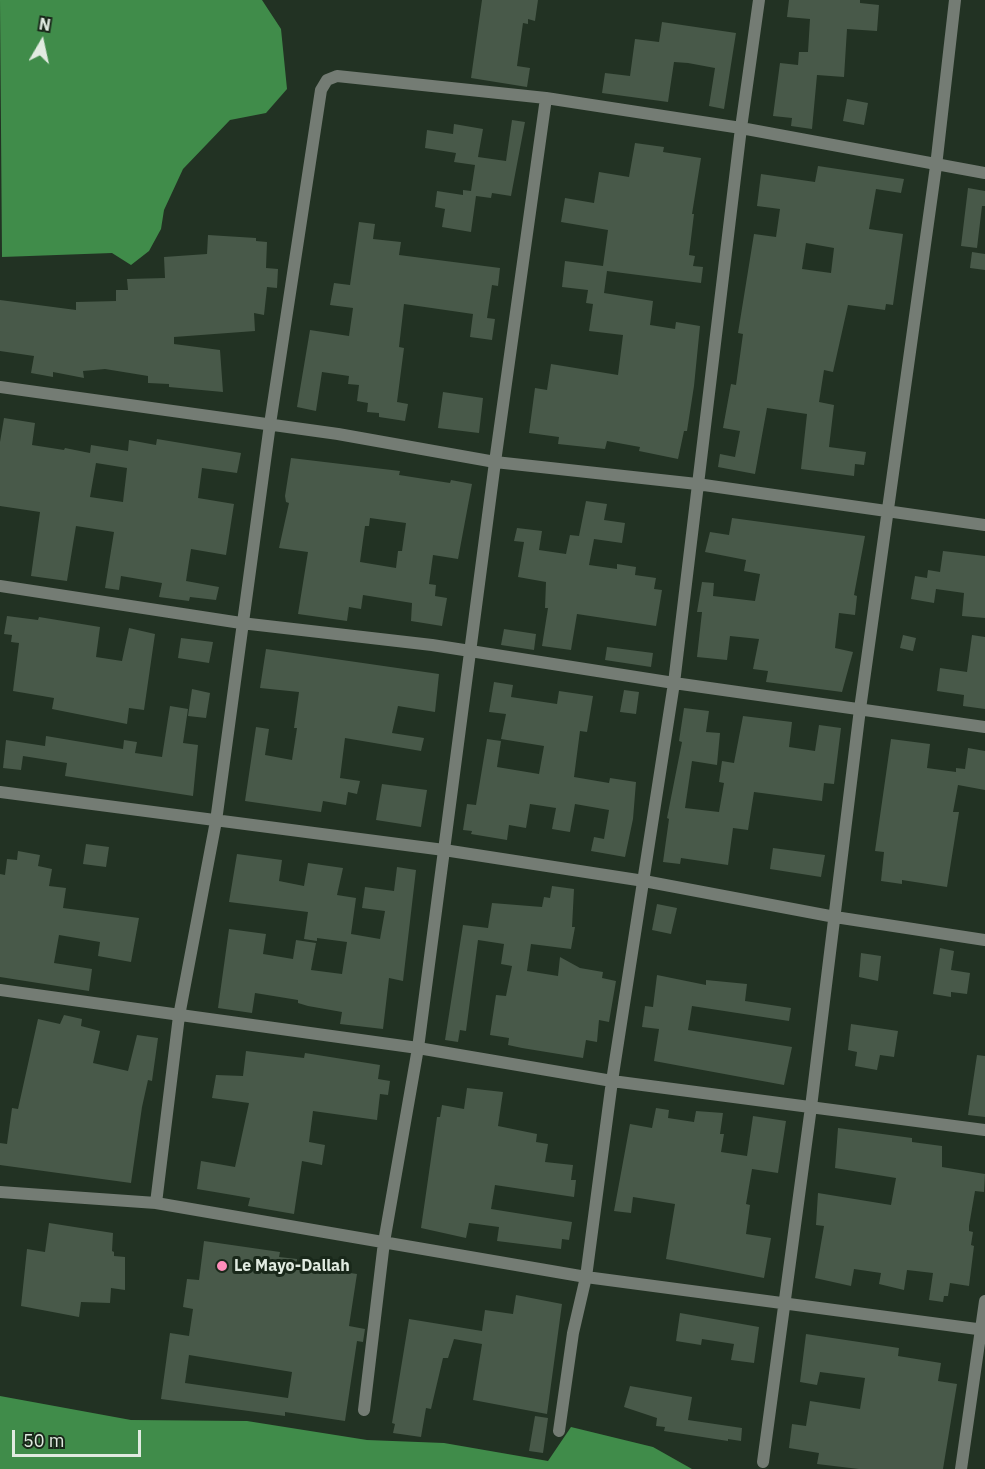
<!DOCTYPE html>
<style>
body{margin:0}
#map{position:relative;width:985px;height:1469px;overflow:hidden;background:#223223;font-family:"IBM Plex Sans",sans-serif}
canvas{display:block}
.north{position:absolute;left:12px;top:12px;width:60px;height:60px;-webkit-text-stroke:4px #19281a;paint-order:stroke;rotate:9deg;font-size:16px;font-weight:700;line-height:24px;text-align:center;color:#e1ebe1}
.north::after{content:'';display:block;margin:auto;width:21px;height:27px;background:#e1ebe1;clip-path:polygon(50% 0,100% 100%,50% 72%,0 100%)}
.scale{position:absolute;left:12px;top:1430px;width:129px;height:27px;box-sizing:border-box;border:3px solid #e1ebe1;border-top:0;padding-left:8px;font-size:18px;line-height:21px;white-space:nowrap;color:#e1ebe1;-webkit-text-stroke:4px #19281a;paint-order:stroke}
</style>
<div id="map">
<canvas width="985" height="1469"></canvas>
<div class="north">N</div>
<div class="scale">50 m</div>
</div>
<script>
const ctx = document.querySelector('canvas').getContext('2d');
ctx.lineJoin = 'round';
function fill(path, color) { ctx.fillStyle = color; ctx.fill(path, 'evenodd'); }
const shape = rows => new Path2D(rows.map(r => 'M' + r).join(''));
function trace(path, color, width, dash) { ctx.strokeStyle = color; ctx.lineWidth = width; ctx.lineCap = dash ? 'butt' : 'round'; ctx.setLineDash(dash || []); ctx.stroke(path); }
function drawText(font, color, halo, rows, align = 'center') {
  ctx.font = font + ' "IBM Plex Sans",sans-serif'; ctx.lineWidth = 6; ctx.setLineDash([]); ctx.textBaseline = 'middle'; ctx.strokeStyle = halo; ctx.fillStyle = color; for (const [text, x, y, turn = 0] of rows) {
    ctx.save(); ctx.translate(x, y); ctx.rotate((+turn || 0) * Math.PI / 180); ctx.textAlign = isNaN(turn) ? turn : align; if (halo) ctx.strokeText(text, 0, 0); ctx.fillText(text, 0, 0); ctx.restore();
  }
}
const water = shape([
 [0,0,262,0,281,29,287,89,266,113,230,120,183,169,164,210,161,229,149,251,131,265,112,253,2,257],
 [0,1396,131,1420,247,1421,367,1440,444,1443,548,1461,571,1427,653,1447,692,1469,0,1469]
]);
const building = shape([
 [482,0,538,0,535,21,528,19,528,24,523,23,517,66,530,68,527,87,471,78],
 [789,0,860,0,860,3,879,5,877,31,847,29,844,77,817,75,812,129,791,126,792,118,773,116,780,63,798,65,799,52,808,52,810,19,787,17],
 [662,22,736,33,724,109,709,106,715,68,688,63,674,62,668,102,602,93,605,73,630,76,635,39,659,42],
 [847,99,868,103,864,125,843,121],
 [512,120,525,122,511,196,492,193,491,198,476,196,471,232,442,227,445,209,435,207,437,191,463,195,463,190,471,191,475,165,454,162,456,153,425,148,427,130,453,134,454,124,483,129,478,157,506,161],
 [635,143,664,147,663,152,701,158,692,214,694,214,689,255,695,256,693,266,703,267,701,283,607,271,604,293,653,301,650,325,675,329,676,322,700,326,694,386,687,431,684,431,678,459,639,451,640,447,607,441,605,449,558,444,559,437,529,433,535,388,547,390,551,364,618,375,623,335,589,331,593,304,586,303,588,290,562,287,565,261,603,266,608,230,561,222,565,198,594,203,599,172,629,177],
 [818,166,904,179,901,193,876,189,869,229,903,234,893,305,886,304,885,310,848,305,833,372,824,370,819,402,834,405,829,447,866,452,864,465,855,464,854,476,801,469,807,414,767,408,755,474,718,467,720,454,735,457,740,431,723,428,731,384,736,385,743,334,738,333,754,234,776,237,780,209,757,206,761,174,815,182],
 [806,243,834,248,831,273,802,269],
 [968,188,985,191,985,206,982,206,977,248,961,246],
 [359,222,375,224,373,239,401,242,399,255,500,268,498,286,492,285,487,318,495,319,492,340,470,337,473,314,404,304,399,347,404,348,397,402,408,404,405,421,379,417,379,413,367,412,368,403,357,401,359,385,348,384,349,376,322,372,316,411,297,407,310,330,349,336,353,308,330,305,334,283,350,285],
 [208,235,256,238,256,241,267,242,266,268,278,269,277,288,267,287,264,315,254,313,255,331,174,337,174,344,220,350,223,392,169,387,169,384,148,383,148,376,105,369,83,371,84,378,53,372,53,377,31,373,34,356,0,351,0,300,76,310,76,302,116,301,116,290,128,290,127,279,165,278,164,257,207,254],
 [972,252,985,254,985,270,970,268],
 [443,392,483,398,479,433,438,428],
 [4,418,35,423,32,445,64,450,65,448,90,453,91,445,128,451,129,440,156,445,157,439,241,453,237,473,202,468,198,498,234,504,226,555,191,549,186,581,219,587,216,600,190,597,189,601,159,597,162,583,121,576,119,590,105,588,114,532,76,526,67,581,31,576,40,512,0,506,0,442],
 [96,463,127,468,123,502,90,497],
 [291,458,400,471,399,475,450,483,451,480,472,484,458,559,433,555,429,584,436,585,435,596,447,598,442,626,411,621,412,603,363,595,361,609,349,607,347,621,298,614,308,552,279,548,289,503,286,502,285,496],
 [370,518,406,523,402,551,398,551,396,568,360,562,365,526,369,526],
 [586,501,607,504,604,520,625,523,622,543,594,539,589,565,617,569,617,564,636,567,635,575,656,578,654,589,662,590,656,626,577,614,571,650,542,646,548,608,545,608,546,582,518,577,524,542,514,541,517,528,542,531,539,550,566,554,570,535,579,536],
 [732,518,865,536,854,595,857,596,855,615,839,613,835,648,853,652,842,692,766,682,768,671,753,669,759,639,730,636,727,660,697,657,702,612,697,612,702,582,714,583,713,596,755,601,760,574,744,571,746,560,705,552,710,532,729,535],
 [943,551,985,556,985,618,962,616,964,593,936,589,934,603,911,599,915,576,927,578,928,570,940,572],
 [7,616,38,620,39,617,100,627,96,657,122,661,129,628,155,634,144,710,129,708,127,724,52,709,54,698,13,691,19,643,11,642,12,635,4,634],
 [504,629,536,634,534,650,501,645],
 [903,635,916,638,913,651,900,648],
 [972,635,985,637,985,709,963,706,964,695,937,691,940,668,967,672],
 [181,638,213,642,209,663,178,658],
 [607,647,653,653,651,667,605,660],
 [266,649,439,674,435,712,398,706,392,733,424,738,421,751,345,738,340,778,360,781,357,794,348,792,346,805,323,801,321,812,245,801,256,727,269,729,265,755,292,760,297,728,294,728,299,692,260,688],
 [494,682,513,685,511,697,557,704,559,691,593,696,587,732,580,731,574,777,609,783,610,778,636,782,633,819,625,857,591,851,594,837,604,839,609,810,575,804,570,832,552,829,556,808,530,804,526,828,509,825,507,840,471,834,472,831,463,830,467,804,476,805,487,739,501,741,497,767,539,774,544,746,501,739,506,714,489,712],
 [192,689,210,693,206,718,188,716],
 [624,690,639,692,636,714,620,712],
 [170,706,188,709,183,743,198,745,193,796,65,776,67,763,23,756,21,770,3,768,6,740,45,746,46,736,123,749,124,740,137,742,135,753,162,757],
 [684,708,709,711,706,732,720,733,717,765,692,761,685,808,719,812,724,783,719,782,722,761,734,763,743,716,792,722,789,747,815,751,819,725,841,728,834,784,824,783,822,801,754,792,748,830,733,828,728,865,681,858,680,864,663,862,669,819,667,818,682,742,679,741],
 [891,739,930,744,927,768,956,772,956,768,965,769,968,748,985,751,985,790,958,785,953,812,959,812,947,887,902,880,902,884,881,881,884,852,875,851],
 [382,784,427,790,421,827,376,820],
 [86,844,109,847,106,867,83,864],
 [773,848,825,855,821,877,770,869],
 [18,851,40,855,38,866,52,869,49,886,66,888,63,908,139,918,131,962,98,956,100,942,59,935,54,963,92,969,89,991,0,977,0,874,5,875,7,859,17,860],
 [237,854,282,860,279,881,304,886,308,863,343,868,337,895,356,898,351,934,380,939,385,911,362,908,365,887,394,891,397,867,416,870,403,981,389,978,383,1029,340,1024,342,1012,308,1006,298,1003,298,1000,255,993,252,1013,218,1008,229,929,266,934,263,954,293,959,296,940,316,943,311,970,342,974,347,942,317,938,317,941,304,939,308,912,229,902],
 [552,886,574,889,572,927,575,927,571,949,531,944,527,971,558,976,560,957,580,968,603,972,602,978,616,981,609,1022,599,1020,597,1042,586,1040,583,1058,522,1048,508,1045,509,1038,490,1035,496,995,506,996,512,966,501,964,504,944,478,940,466,1031,460,1030,458,1042,445,1040,463,925,488,928,492,903,542,907,544,897,550,898],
 [657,904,677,908,671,934,652,930],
 [940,948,954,951,951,970,970,973,967,994,951,992,951,997,933,994],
 [861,953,881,956,878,981,859,977],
 [657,975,706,985,706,980,747,984,745,1001,791,1008,789,1021,692,1006,688,1030,792,1047,784,1085,654,1061,659,1029,642,1027,645,1006,653,1007],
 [64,1015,82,1019,81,1026,100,1031,93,1063,128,1071,137,1035,158,1038,152,1081,148,1080,142,1107,131,1183,0,1165,0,1143,7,1144,12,1108,18,1109,38,1019,60,1024],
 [851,1024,898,1031,894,1057,880,1055,877,1070,855,1066,857,1052,848,1050],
 [246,1051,304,1058,305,1053,380,1065,378,1079,390,1081,388,1095,380,1094,377,1120,313,1111,309,1142,325,1145,322,1165,302,1161,294,1214,248,1206,250,1198,197,1189,201,1161,235,1167,249,1103,212,1098,216,1075,243,1076],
 [977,1055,985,1056,985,1117,968,1115],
 [467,1088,503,1092,498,1126,537,1134,536,1142,548,1144,545,1162,573,1165,571,1180,576,1180,574,1197,495,1185,491,1209,572,1222,569,1240,562,1239,561,1249,497,1241,499,1227,469,1223,466,1238,421,1228,437,1117,440,1117,442,1105,464,1109],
 [656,1108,669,1110,668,1118,694,1122,696,1111,723,1113,720,1134,724,1134,721,1152,747,1156,753,1116,786,1121,778,1173,752,1169,746,1204,750,1205,746,1234,771,1238,764,1278,666,1259,675,1204,633,1197,631,1213,614,1211,630,1124,652,1128],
 [838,1128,912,1138,912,1142,942,1146,942,1167,985,1174,984,1192,975,1191,969,1226,969,1231,973,1232,971,1245,974,1246,969,1286,950,1283,948,1296,944,1296,943,1302,929,1300,933,1273,907,1270,904,1290,879,1284,881,1273,854,1269,851,1286,815,1278,824,1226,816,1225,818,1193,891,1205,896,1178,835,1168],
 [49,1223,113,1233,112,1251,114,1252,114,1256,125,1257,125,1290,111,1288,110,1303,81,1302,79,1317,21,1306,27,1249,45,1252],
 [204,1241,280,1252,279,1257,297,1259,297,1265,357,1274,349,1326,365,1329,363,1342,357,1341,345,1421,285,1412,285,1416,161,1399,170,1333,189,1336,193,1309,183,1307,187,1279,199,1280],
 [189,1355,292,1372,288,1398,185,1383],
 [516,1295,562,1304,547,1414,473,1400,482,1344,454,1339,448,1358,443,1358,431,1409,426,1408,421,1437,393,1433,395,1424,392,1423,409,1319,482,1331,485,1310,513,1314],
 [680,1313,759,1327,754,1363,731,1360,734,1344,702,1339,701,1345,676,1341],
 [806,1334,899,1348,898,1356,941,1363,938,1381,957,1384,943,1469,859,1469,817,1464,819,1453,789,1448,792,1424,806,1426,810,1401,860,1409,865,1378,820,1372,817,1385,800,1382],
 [630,1386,692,1397,688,1420,742,1428,741,1441,728,1439,728,1441,664,1431,665,1427,656,1426,657,1418,624,1407],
 [535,1416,548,1418,543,1453,529,1451]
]);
const street = shape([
 [0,387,338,434,495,462,697,484,985,525],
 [0,586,241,623,432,645,674,683,985,727],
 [0,792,444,850,644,881,835,917,985,940],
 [0,990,418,1048,612,1081,985,1130],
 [0,1192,156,1203,586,1277,985,1330],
 [156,1203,179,1016,216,821,270,424,321,90,327,80,337,76,546,98,741,128,985,173],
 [364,1410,384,1242,418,1048,495,462,546,98],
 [559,1431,573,1333,586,1277,612,1081,674,683,741,128,759,0],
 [763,1462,811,1107,860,709,936,166,955,0],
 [961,1469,985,1301]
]);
const markers = [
 [222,1266,6,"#ff8eba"]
];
const poiNames = [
 ["Le Mayo-Dallah",234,1266]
];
fill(water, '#408c4a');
fill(building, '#485949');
trace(street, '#747c74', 12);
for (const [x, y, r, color] of markers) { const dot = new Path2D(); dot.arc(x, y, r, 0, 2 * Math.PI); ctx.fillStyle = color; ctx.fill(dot); trace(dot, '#19281a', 2); }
drawText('bold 16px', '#e1ebe1', '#19281a', poiNames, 'left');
</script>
